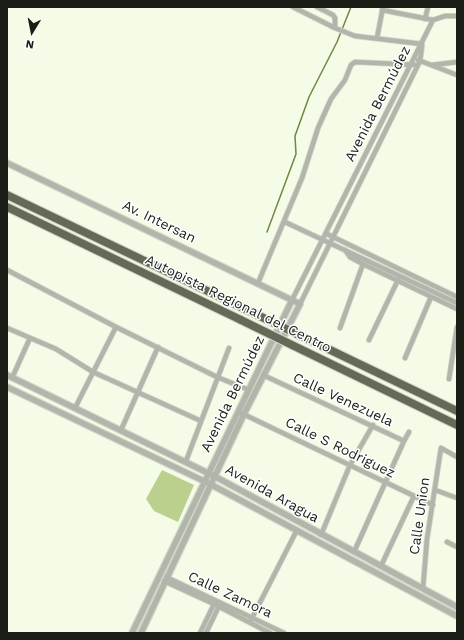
<!DOCTYPE html>
<meta charset="utf-8">
<style>
body{margin:0}
#map{position:relative;width:464px;height:640px;overflow:hidden;background:#f4fbe7;font-family:"Work Sans",sans-serif}
canvas{display:block}
.frame{position:absolute;inset:0;border:8px solid #1b1e17;pointer-events:none}
.north{position:absolute;left:12px;top:12px;width:40px;height:40px;-webkit-text-stroke:3px #fff;paint-order:stroke;rotate:190deg;font-size:11px;font-weight:700;line-height:16px;text-align:center;color:#1b1e17}
.north::after{content:'';display:block;margin:auto;width:14px;height:18px;background:#1b1e17;clip-path:polygon(50% 0,100% 100%,50% 72%,0 100%)}
</style>
<div id="map">
<canvas width="464" height="640"></canvas>
<div class="frame"></div>
<div class="north">N</div>
</div>
<script>
const ctx = document.querySelector('canvas').getContext('2d');
ctx.lineJoin = 'round';
function fill(path, color) { ctx.fillStyle = color; ctx.fill(path, 'evenodd'); }
const shape = rows => new Path2D(rows.map(r => 'M' + r).join(''));
function trace(path, color, width, dash) { ctx.strokeStyle = color; ctx.lineWidth = width; ctx.lineCap = dash ? 'butt' : 'round'; ctx.setLineDash(dash || []); ctx.stroke(path); }
function drawText(font, color, halo, rows, align = 'center') {
  ctx.font = font + ' "Work Sans",sans-serif'; ctx.lineWidth = 3; ctx.setLineDash([]); ctx.textBaseline = 'middle'; ctx.strokeStyle = halo; ctx.fillStyle = color; for (const [text, x, y, turn = 0] of rows) {
    ctx.save(); ctx.translate(x, y); ctx.rotate((+turn || 0) * Math.PI / 180); ctx.textAlign = isNaN(turn) ? turn : align; if (halo) ctx.strokeText(text, 0, 0); ctx.fillText(text, 0, 0); ctx.restore();
  }
}
const green = shape([
 [162,470,194,485,178,522,154,511,146,499]
]);
const stream = shape([
 [267,232,296,154,295,136,309,97,337,42,351,7]
]);
const minor = shape([
 [293,7,335,28,355,36,422,44],
 [317,7,333,15,335,18,335,28],
 [382,10,433,20],
 [425,19,428,7],
 [377,38,383,7],
 [418,60,457,75],
 [432,65,457,62],
 [285,222,457,303],
 [327,234,457,297],
 [345,250,350,257,363,264,457,309],
 [7,270,116,327,217,377,249,390],
 [258,283,302,178,318,128,331,99,345,80,351,65,355,62,418,65],
 [292,300,433,20,445,16,457,16],
 [300,304,420,61,422,46],
 [7,328,56,349,93,372,201,421],
 [340,328,363,264],
 [369,340,399,278],
 [405,358,431,297],
 [263,375,404,441,409,432],
 [12,378,30,338],
 [449,379,457,327],
 [75,408,116,327],
 [241,413,433,505],
 [121,430,158,347],
 [186,461,229,348],
 [435,490,457,498],
 [321,535,350,465,373,425],
 [447,542,457,547],
 [354,552,404,441],
 [381,566,414,496],
 [166,577,284,633],
 [164,581,214,604,270,633],
 [423,588,427,539,441,448,457,457],
 [251,620,297,530],
 [200,633,215,602],
 [206,633,220,604]
]);
const tertiary = shape([
 [7,163,300,304,244,414,141,633],
 [7,375,214,476,457,607],
 [7,387,210,484,457,616],
 [132,633,292,300]
]);
const motorway = shape([
 [7,195,245,309],
 [7,207,241,320],
 [297,334,457,411],
 [292,345,457,425]
]);
const motorwayBridge = shape([
 [245,309,297,334],
 [241,320,292,345]
]);
const streetNames = [
 ["Avenida Bermúdez",378,104,-63],
 ["Av. Intersan",159,222,26],
 ["Autopista Regional del Centro",238,304,26],
 ["Avenida Bermúdez",233,394,-64],
 ["Calle Venezuela",343,400,25],
 ["Calle S Rodriguez",340,448,26],
 ["Avenida Aragua",272,494,29],
 ["Calle Union",420,516,-82],
 ["Calle Zamora",230,595,25]
];
fill(green, '#bcd08d');
trace(stream, '#728542', 1.5);
trace(minor, '#d1d8c6', 6);
trace(tertiary, '#d1d8c6', 8);
trace(motorway, '#d1d8c6', 10);
trace(minor, '#b2b5ac', 4.5);
trace(tertiary, '#b2b5ac', 5.5);
trace(motorway, '#646958', 8);
trace(motorwayBridge, '#d1d8c6', 10, []);
trace(motorwayBridge, '#646958', 8);
drawText('14px', '#1b1e17', '#fff', streetNames);
</script>
